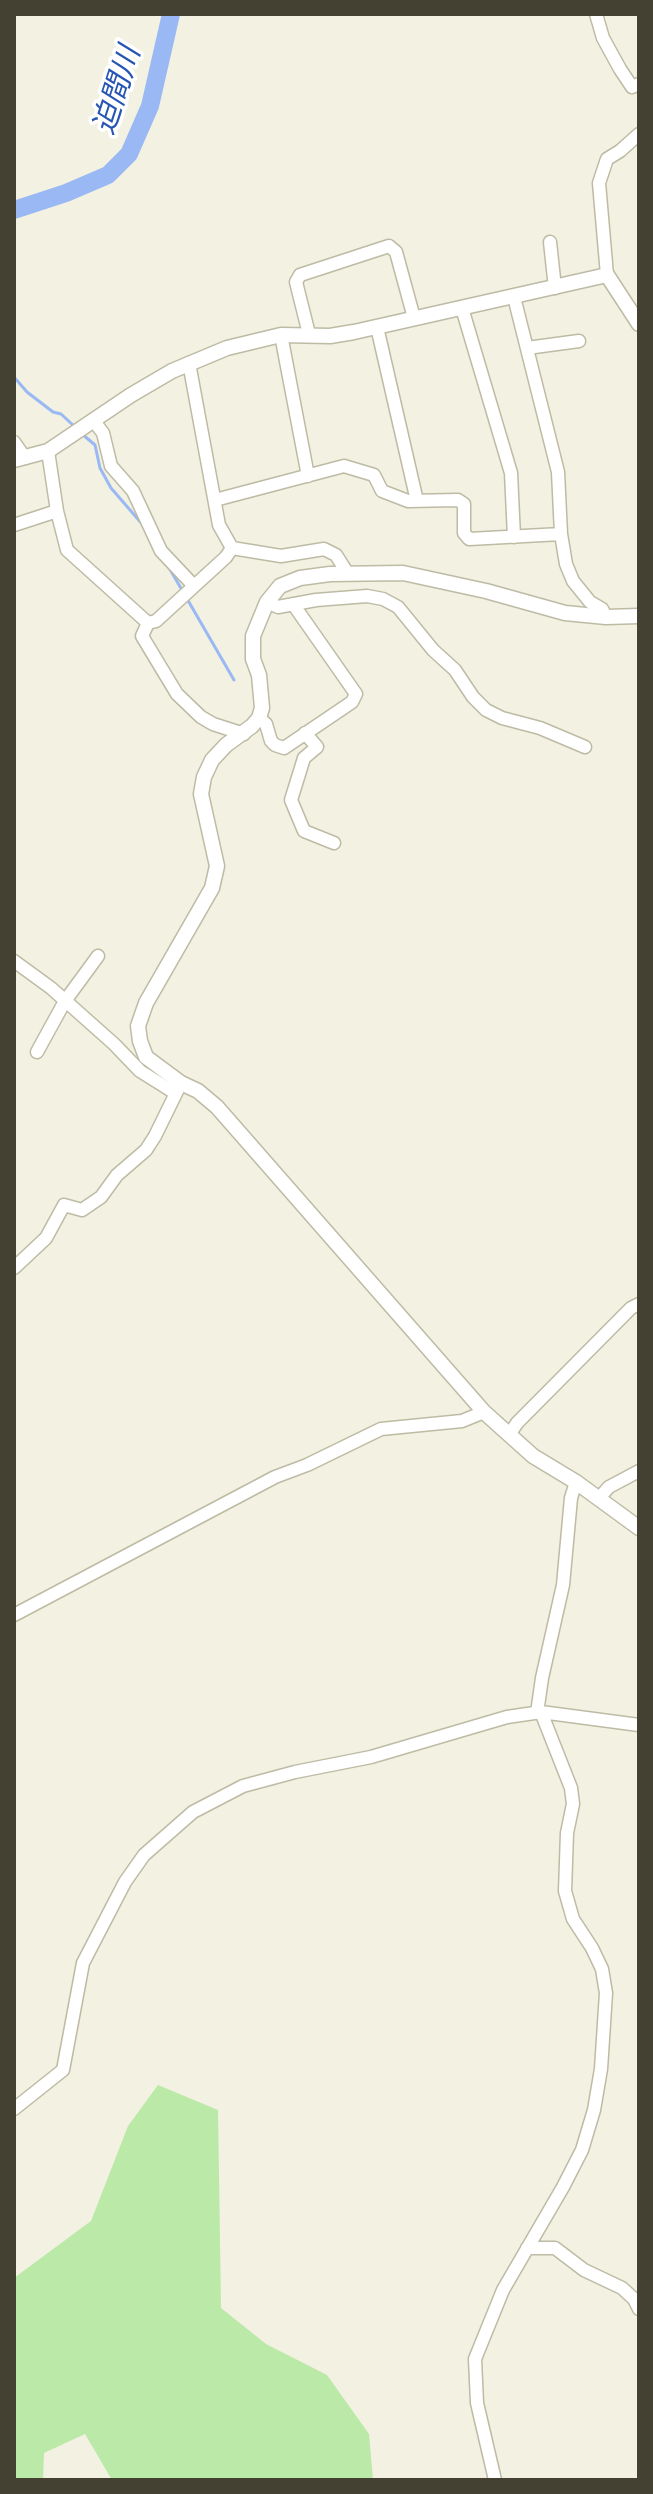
<!DOCTYPE html>
<meta charset="utf-8">
<style>
body{margin:0}
#map{position:relative;width:653px;height:2494px;overflow:hidden;background:#f2f1e2;font-family:Jost,sans-serif}
canvas{display:block}
.frame{position:absolute;inset:0;border:16px solid #444132;pointer-events:none}
</style>
<div id="map">
<canvas width="653" height="2494"></canvas>
<div class="frame"></div>
</div>
<script>
const ctx = document.querySelector('canvas').getContext('2d');
ctx.lineJoin = 'round';
function fill(path, color) { ctx.fillStyle = color; ctx.fill(path, 'evenodd'); }
const shape = rows => new Path2D(rows.map(r => 'M' + r).join(''));
function trace(path, color, width, dash) { ctx.strokeStyle = color; ctx.lineWidth = width; ctx.lineCap = dash ? 'butt' : 'round'; ctx.setLineDash(dash || []); ctx.stroke(path); }
function drawText(font, color, halo, rows, align = 'center') {
  ctx.font = font + ' Jost,"Noto Sans JP",sans-serif'; ctx.lineWidth = 7; ctx.setLineDash([]); ctx.textBaseline = 'middle'; ctx.strokeStyle = halo; ctx.fillStyle = color; for (const [text, x, y, turn = 0] of rows) {
    ctx.save(); ctx.translate(x, y); ctx.rotate((+turn || 0) * Math.PI / 180); ctx.textAlign = isNaN(turn) ? turn : align; if (halo) ctx.strokeText(text, 0, 0); ctx.fillText(text, 0, 0); ctx.restore();
  }
}
const green = shape([
 [158,2085,218,2110,221,2308,266,2344,327,2375,369,2434,373,2480,112,2480,85,2434,44,2453,43,2480,14,2480,14,2278,91,2221,128,2126]
]);
const stream = shape([
 [14,377,27,392,53,412,61,414,74,426],
 [82,434,95,445,100,468,111,488,143,525],
 [168,566,182,590],
 [186,597,234,680]
]);
const river = shape([
 [14,210,66,193,108,175,129,154,150,106,171,14]
]);
const minor = shape([
 [596,14,603,38,620,69,632,87,639,84],
 [550,242,555,288],
 [607,275,599,183,607,159,620,151,639,134],
 [514,297,558,472,561,534,566,564,573,581,590,602,602,609,606,617],
 [462,308,511,473,514,537],
 [377,327,417,501],
 [309,334,296,282,300,275,389,246,396,252,414,318],
 [281,335,308,476],
 [527,348,579,341],
 [189,363,219,525,232,548,281,556,324,549,336,555,348,574],
 [93,420,103,433,111,466,133,491,161,551,194,586],
 [14,442,25,458],
 [48,451,57,511,67,550,148,623],
 [215,500,344,466,374,475,382,491,408,501,458,500,464,504,464,533,469,539,561,534],
 [14,525,57,511],
 [232,548,226,557,156,621,148,623,142,636,177,694,201,717,213,724,244,734],
 [267,602,278,607,316,600,367,596,383,599,398,607,433,650,455,670,473,697,486,710,502,718,540,728,585,747],
 [259,718,266,724,271,741,275,745,284,748,352,702,356,694,293,604],
 [305,733,317,747,304,758,291,800,304,831,334,843],
 [14,961,51,988,114,1044,140,1071,175,1093],
 [37,1052,65,1001,98,956],
 [14,1268,46,1238,64,1205,82,1210,101,1197,117,1175,146,1150,155,1136,181,1083],
 [509,1435,517,1423,631,1308,639,1304],
 [599,1498,609,1487,639,1471],
 [14,1615,275,1477,307,1465,381,1429,462,1421,484,1412],
 [537,1713,542,1678,563,1585,571,1498,576,1482],
 [14,2109,63,2070,83,1963,125,1882,144,1855,193,1812,243,1786,295,1772,371,1757,507,1717,541,1712,639,1725],
 [527,2248,555,2248,584,2270,622,2288,634,2299,639,2309],
 [495,2480,477,2403,475,2359,503,2290,563,2187,582,2150,594,2110,601,2069,606,1993,602,1969,592,1948,573,1919,565,1891,567,1833,573,1804,571,1788,541,1712]
]);
const tertiary = shape([
 [14,460,48,451,131,395,172,371,227,348,281,335,330,336,354,332,607,275,639,324],
 [639,616,606,617,565,613,486,591,403,573,330,574,300,578,280,586,267,602,253,636,253,659,259,675,262,708,259,718,252,726,226,745,212,760,204,777,201,794,217,866,212,888,146,1003,138,1026,140,1041,146,1057,181,1083,198,1091,217,1107,484,1412,533,1456,576,1482,639,1528]
]);
const waterNames = [
 ["迫間川",119,91,-72]
];
fill(green, '#bbe9a8');
trace(stream, '#9ab8f3', 3);
trace(river, '#9ab8f3', 18);
trace(minor, '#bebba4', 15);
trace(tertiary, '#bebba4', 17);
trace(minor, '#fff', 12);
trace(tertiary, '#fff', 14);
drawText('italic 30px', '#2755b4', '#fff', waterNames);
</script>
